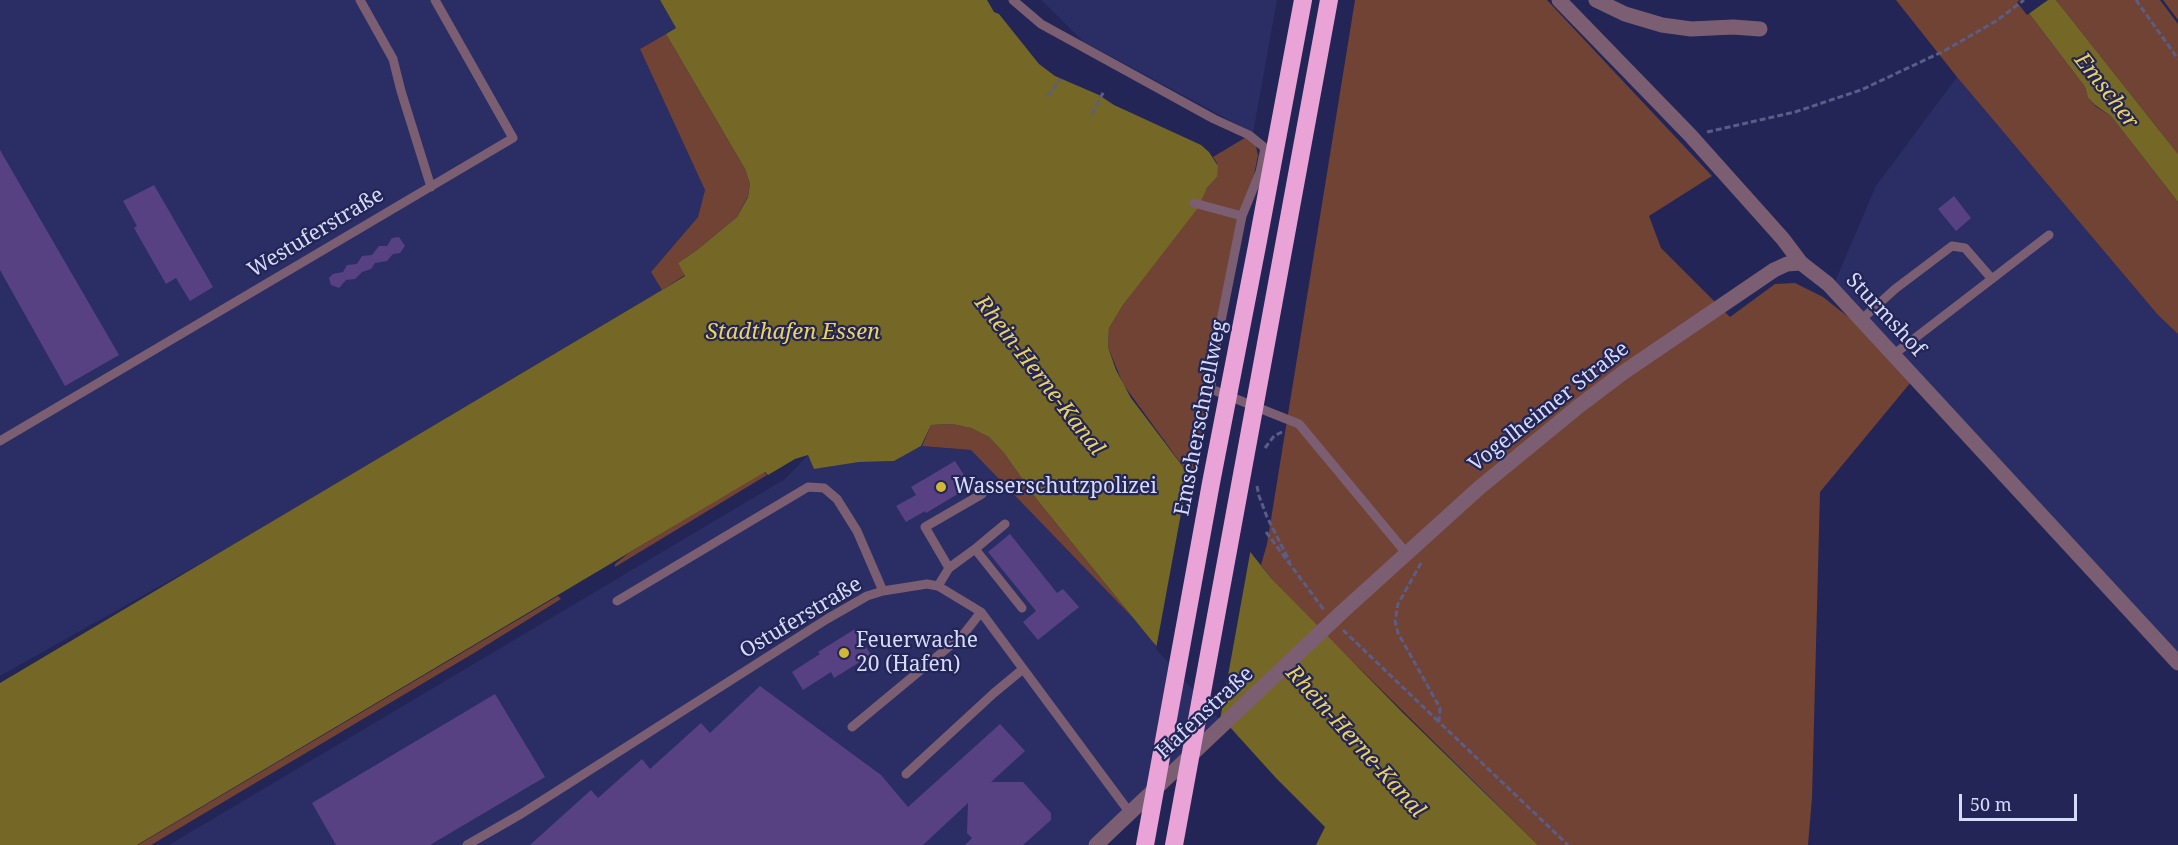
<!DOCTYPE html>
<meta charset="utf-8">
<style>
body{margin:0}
#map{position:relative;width:2178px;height:845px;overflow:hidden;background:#222555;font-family:"Noto Serif",serif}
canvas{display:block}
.scale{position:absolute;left:1959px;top:794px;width:118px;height:27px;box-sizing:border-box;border:3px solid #d5dbfa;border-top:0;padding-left:8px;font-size:18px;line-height:21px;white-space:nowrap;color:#d5dbfa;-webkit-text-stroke:4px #222555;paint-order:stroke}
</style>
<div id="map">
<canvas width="2178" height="845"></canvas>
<div class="scale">50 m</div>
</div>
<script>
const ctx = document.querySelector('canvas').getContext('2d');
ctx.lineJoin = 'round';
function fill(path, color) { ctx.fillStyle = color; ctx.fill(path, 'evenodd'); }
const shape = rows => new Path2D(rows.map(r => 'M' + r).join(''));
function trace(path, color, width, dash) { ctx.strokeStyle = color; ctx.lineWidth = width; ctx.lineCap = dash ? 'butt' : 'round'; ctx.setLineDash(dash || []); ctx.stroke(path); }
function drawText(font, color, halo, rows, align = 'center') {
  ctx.font = font + ' "Noto Serif",serif'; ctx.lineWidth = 4.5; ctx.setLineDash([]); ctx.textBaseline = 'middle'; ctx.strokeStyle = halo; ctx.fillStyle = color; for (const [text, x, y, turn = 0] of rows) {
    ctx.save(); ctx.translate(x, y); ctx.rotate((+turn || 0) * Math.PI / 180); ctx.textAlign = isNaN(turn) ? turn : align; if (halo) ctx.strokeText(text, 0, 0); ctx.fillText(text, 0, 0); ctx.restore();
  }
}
const built = shape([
 [0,0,660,0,676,28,640,49,705,190,698,217,651,272,662,290,235,544,0,676],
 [1041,0,1277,0,1253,133,1084,42],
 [1957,77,2158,315,2178,334,2178,656,1833,286,1876,186],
 [921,446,971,450,1134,619,1223,719,1088,845,169,845,785,479,808,455,814,469,859,462,894,461]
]);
const green = shape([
 [1355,0,1547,0,1712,176,1649,216,1661,248,1730,317,1775,284,1795,283,1823,297,1856,323,1911,382,1820,492,1812,798,1808,845,1538,845,1315,624,1271,578,1261,565,1267,544],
 [1896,0,2019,0,2085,87,2088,98,2095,106,2111,116,2178,202,2178,334,2158,315,1957,77],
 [2056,0,2160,0,2178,24,2178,154],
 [2163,0,2178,0,2178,20],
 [666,34,745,169,750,184,748,196,737,217,697,250,678,263,685,275,662,290,651,272,698,217,705,190,640,49],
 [1253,133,1258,155,1193,480,1123,384,1108,347,1109,328,1123,305,1192,214,1207,188,1217,177,1217,163,1213,157],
 [952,424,971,428,989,437,1004,453,1038,501,1134,619,971,450,922,446,931,425],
 [764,472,767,475,615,567,615,564,629,553],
 [558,596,561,599,474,653,151,845,138,845]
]);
const water = shape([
 [660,0,987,0,994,12,999,14,1039,64,1055,76,1099,95,1114,105,1201,145,1209,152,1218,166,1217,177,1207,188,1197,209,1123,305,1109,328,1108,347,1116,370,1131,398,1193,480,1271,578,1403,713,1538,845,1316,845,1325,827,1276,778,1152,641,1038,501,1004,453,989,437,971,428,952,424,931,425,921,446,894,461,859,462,814,469,808,455,795,459,768,475,765,472,137,845,0,845,0,683,662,290,685,276,678,263,697,250,737,217,748,197,750,184,745,169,666,34,676,28],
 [2019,0,2056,0,2178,154,2178,202,2111,116,2095,105,2088,98,2085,87]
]);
const pier = shape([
 [2020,0,2048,0,2027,15,2017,2],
 [1189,470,1251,548,1220,720,1156,649]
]);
const building = shape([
 [0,150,119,355,65,386,0,270],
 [154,185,213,287,190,301,176,278,166,284,134,228,137,226,123,201],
 [1954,196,1971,218,1956,231,1938,209],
 [399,237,405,246,400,253,393,254,387,261,375,263,371,269,362,272,355,279,346,280,339,288,331,285,329,278,333,274,343,272,347,265,357,264,362,256,372,255,379,246,387,246,392,238],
 [955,461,971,486,926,513,925,511,906,522,896,506,916,495,911,487],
 [1010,534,1057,593,1063,589,1079,607,1038,640,1023,622,1036,611,988,552],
 [855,629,871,655,834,678,831,672,803,690,792,672,820,654,818,652],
 [760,686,881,775,908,807,1000,724,1025,751,991,782,1023,782,1051,813,1051,820,1023,845,965,845,972,838,967,833,968,803,923,845,530,845,591,790,598,798,642,759,650,769,701,723,710,733],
 [495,694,545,777,430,845,336,845,312,803]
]);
const path = shape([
 [2136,0,2178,59],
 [1048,96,1060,79],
 [1092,114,1104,91],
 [1707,132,1795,112,1861,90,1944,51,1996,21,2024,0],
 [1265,448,1274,436,1284,431],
 [1257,486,1259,496,1267,517,1290,562],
 [1266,532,1324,610],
 [1421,563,1398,604,1395,621,1398,633,1440,708,1439,722,1568,845],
 [1343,630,1439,722]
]);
const service = shape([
 [360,0,393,59,401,91,431,187],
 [1013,0,1041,24,1214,119,1249,135,1265,148,1260,172,1242,216,1214,356,1211,389,1299,424,1407,554],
 [1194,203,1242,216],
 [1861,320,1895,289,1952,246,1965,248,1992,279],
 [1893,355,2049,235],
 [0,441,513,138,435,0],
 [1005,524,975,549,1022,608],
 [949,568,925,527,982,494],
 [938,586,949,568,975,549],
 [617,601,808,487,824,488,837,499,857,531,883,591],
 [852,727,963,635,981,612],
 [906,774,994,693,1023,669],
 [467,845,521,814,827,619,867,596,883,591,927,584,938,586,981,612,1130,813]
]);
const minor = shape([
 [1559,0,1690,135,1783,239,1801,263],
 [1596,0,1625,14,1662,25,1691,29,1733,27,1760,29]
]);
const tertiary = shape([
 [1096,845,1342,612,1479,488,1579,406,1624,372,1774,270,1787,264,1801,263,1828,284,2178,663]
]);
const motorway = shape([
 [1145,845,1211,483,1257,246,1303,0],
 [1174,845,1329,0]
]);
const markers = [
 [941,487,6,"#d2b736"],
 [844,653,6,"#d2b736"]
];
const streetNames = [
 ["Westuferstraße",316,233,-31],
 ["Sturmshof",1885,315,47],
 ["Vogelheimer Straße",1549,407,-38],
 ["Emscherschnellweg",1201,418,-79],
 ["Ostuferstraße",801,618,-31],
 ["Hafenstraße",1205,713,-43]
];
const poiNames = [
 ["Wasserschutzpolizei",953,487],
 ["Feuerwache",856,641],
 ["20 (Hafen)",856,665]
];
const waterNames = [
 ["Emscher",2106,91,52],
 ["Stadthafen Essen",793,333],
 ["Rhein-Herne-Kanal",1039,376,52],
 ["Rhein-Herne-Kanal",1355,742,48]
];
fill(built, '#2a2e65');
fill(green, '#714335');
fill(water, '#756726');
fill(pier, '#222555');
fill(building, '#574183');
trace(path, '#595d88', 3, [6, 3]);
trace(service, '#7c5e73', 9);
trace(minor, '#7c5e73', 15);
trace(tertiary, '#7c5e73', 15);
trace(motorway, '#eaa3d7', 18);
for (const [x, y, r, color] of markers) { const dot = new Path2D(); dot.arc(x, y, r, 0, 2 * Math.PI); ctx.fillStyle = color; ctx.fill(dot); trace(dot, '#222555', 2); }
drawText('21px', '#d5dbfa', '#222555', streetNames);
drawText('21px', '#d5dbfa', '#222555', poiNames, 'left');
drawText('italic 22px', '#ecd25e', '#222555', waterNames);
</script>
